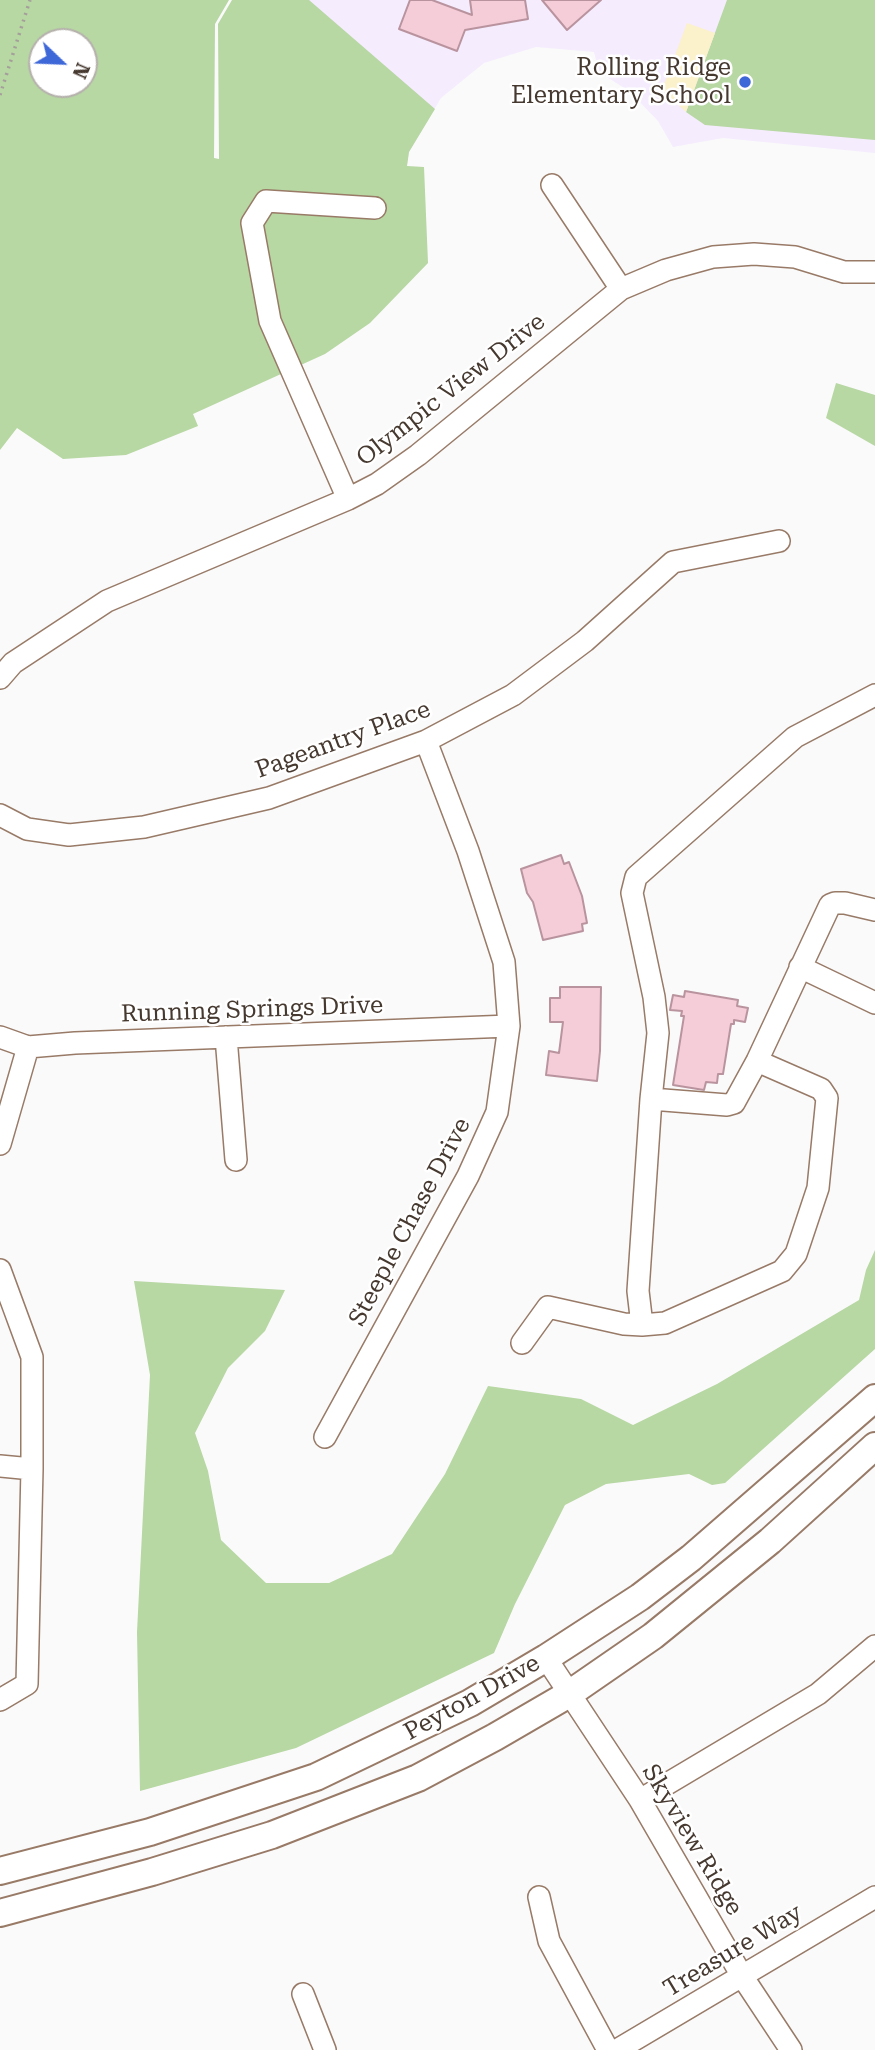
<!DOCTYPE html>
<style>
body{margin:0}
#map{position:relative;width:875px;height:2050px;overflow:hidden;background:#fafafa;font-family:"Roboto Serif",serif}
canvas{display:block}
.north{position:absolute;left:28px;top:28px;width:70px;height:70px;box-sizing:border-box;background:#fff;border:2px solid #b5b0ac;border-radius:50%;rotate:113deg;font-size:19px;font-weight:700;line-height:28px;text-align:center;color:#463930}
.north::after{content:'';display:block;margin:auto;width:24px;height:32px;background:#3e67d8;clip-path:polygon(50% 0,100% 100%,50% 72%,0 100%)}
</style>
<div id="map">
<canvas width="875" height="2050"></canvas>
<div class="north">N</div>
</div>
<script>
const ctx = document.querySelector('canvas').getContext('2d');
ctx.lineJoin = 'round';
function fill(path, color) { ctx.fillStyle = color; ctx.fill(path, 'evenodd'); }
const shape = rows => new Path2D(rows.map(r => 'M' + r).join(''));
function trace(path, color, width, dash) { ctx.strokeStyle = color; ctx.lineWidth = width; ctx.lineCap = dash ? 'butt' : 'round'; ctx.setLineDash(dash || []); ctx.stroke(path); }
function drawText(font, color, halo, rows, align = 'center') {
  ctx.font = font + ' "Roboto Serif",serif'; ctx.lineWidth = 5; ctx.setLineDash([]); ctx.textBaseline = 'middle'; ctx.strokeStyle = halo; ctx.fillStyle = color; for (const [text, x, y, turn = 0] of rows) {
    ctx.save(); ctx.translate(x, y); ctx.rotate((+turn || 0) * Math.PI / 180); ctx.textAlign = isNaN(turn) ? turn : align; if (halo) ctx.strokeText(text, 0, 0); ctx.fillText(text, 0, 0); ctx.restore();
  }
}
const education = shape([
 [232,0,875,0,875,153,723,138,673,147,658,121,629,91,599,72,594,52,536,47,484,63,441,98,409,152,407,166]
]);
const green = shape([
 [0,0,229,0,215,24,214,158,219,159,218,24,232,0,309,0,435,109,409,152,407,166,424,167,428,263,370,323,325,354,193,414,198,426,126,455,63,459,17,428,0,450],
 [42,42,84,42,84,84,42,84],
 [727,0,875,0,875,140,705,125,686,112],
 [836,383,875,395,875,446,826,418],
 [875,1250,875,1349,725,1483,712,1485,689,1474,606,1484,565,1505,515,1604,494,1653,296,1748,140,1791,137,1632,150,1375,134,1281,285,1290,265,1331,228,1368,195,1433,208,1471,221,1540,266,1583,329,1583,392,1554,445,1474,488,1386,581,1399,633,1425,717,1384,859,1300,866,1270]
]);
const sand = shape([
 [687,23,715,33,686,112,662,90]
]);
const building = shape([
 [410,0,432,0,472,15,470,0,525,0,528,19,465,30,457,51,399,29,410,0],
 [542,0,601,0,567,30,542,0],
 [561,855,564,864,569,862,582,896,587,923,582,924,583,931,543,940,533,902,527,893,521,869,561,855],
 [560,987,601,987,600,1051,597,1081,546,1075,549,1051,559,1053,563,1022,550,1022,550,998,560,998,560,987],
 [685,991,738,1000,737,1006,748,1008,745,1022,734,1020,734,1024,731,1024,723,1074,718,1074,717,1083,706,1082,704,1090,673,1085,684,1016,681,1016,682,1011,670,1010,673,995,684,997,685,991]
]);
const path = shape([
 [0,95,30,0]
]);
const minor = shape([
 [552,185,621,289],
 [348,499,270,321,252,223,266,201,375,208],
 [0,678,13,663,107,601,348,499,377,484,418,455,621,289,666,270,713,257,754,254,795,257,844,272,875,272],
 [875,695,795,737,636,877,632,893,654,997,658,1033,651,1099,727,1105,734,1103,757,1061,830,905,835,903,845,903,875,910],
 [0,815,27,829,69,835,144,827,269,798,426,741,513,695,585,641,673,562,779,541],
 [800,967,875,1003],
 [0,1037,28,1047,75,1043,509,1026],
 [226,1037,236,1160],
 [651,1099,638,1291,642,1325,665,1323,782,1271,796,1254,818,1188,827,1098,821,1089,757,1061],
 [0,1144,28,1047],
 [0,1270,32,1357,32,1469,27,1684,0,1700],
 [522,1343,548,1307,624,1324,642,1325],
 [325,1437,468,1176,497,1112,509,1026,504,962,468,851,426,741],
 [0,1466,32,1469],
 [546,1658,640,1800,742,1976,791,2050],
 [640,1800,818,1694,875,1646],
 [539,1897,549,1941,608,2050],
 [303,1994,325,2050],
 [617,2050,875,1897]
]);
const major = shape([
 [0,1871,150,1832,316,1777,470,1703,546,1658,640,1597,691,1558,875,1398],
 [0,1913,152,1872,272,1835,418,1778,495,1737,569,1694,653,1636,770,1541,875,1446]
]);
const markers = [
 [745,82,7,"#3e67d8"]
];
const poiNames = [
 ["Rolling Ridge",731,68],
 ["Elementary School",731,96]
];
const streetNames = [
 ["Olympic View Drive",451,390,-38],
 ["Pageantry Place",343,740,-20],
 ["Running Springs Drive",252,1010,-2],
 ["Steeple Chase Drive",410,1222,-62],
 ["Peyton Drive",472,1698,-29],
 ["Skyview Ridge",692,1840,59],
 ["Treasure Way",733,1951,-31]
];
fill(education, '#f5ecfd');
fill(green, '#b7d7a3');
fill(sand, '#fbf1cb');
fill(building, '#f5cdd9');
trace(building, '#b9949f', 2);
trace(minor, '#987a67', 24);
trace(major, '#987a67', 30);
trace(path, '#a59f9b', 3.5, [2, 5]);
trace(minor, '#fff', 21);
trace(major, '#fff', 26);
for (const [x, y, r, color] of markers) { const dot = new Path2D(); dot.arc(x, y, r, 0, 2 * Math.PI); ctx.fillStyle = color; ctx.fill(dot); trace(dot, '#fff', 2.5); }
drawText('24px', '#463930', '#fff', poiNames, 'right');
drawText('24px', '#463930', '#fff', streetNames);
</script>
